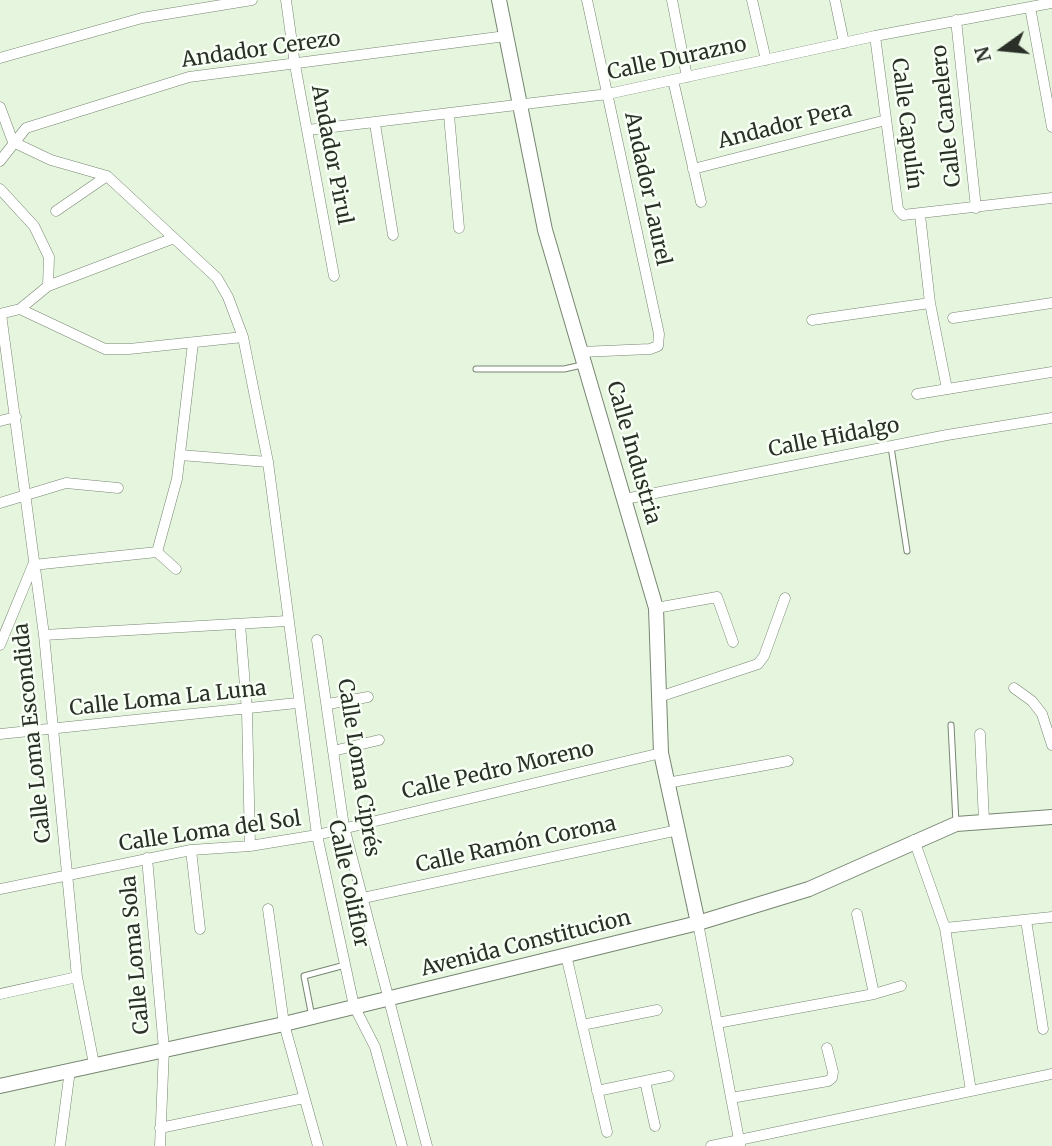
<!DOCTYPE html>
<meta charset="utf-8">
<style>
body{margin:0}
#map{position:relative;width:1052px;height:1146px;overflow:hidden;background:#e5f5de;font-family:Merriweather,serif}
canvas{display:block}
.north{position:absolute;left:968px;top:14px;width:70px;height:70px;-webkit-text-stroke:5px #f8fff5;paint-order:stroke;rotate:255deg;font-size:19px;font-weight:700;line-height:28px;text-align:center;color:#2a3027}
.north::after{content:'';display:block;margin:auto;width:24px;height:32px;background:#2a3027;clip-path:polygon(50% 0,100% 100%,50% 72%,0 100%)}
</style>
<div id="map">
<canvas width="1052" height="1146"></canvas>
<div class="north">N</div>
</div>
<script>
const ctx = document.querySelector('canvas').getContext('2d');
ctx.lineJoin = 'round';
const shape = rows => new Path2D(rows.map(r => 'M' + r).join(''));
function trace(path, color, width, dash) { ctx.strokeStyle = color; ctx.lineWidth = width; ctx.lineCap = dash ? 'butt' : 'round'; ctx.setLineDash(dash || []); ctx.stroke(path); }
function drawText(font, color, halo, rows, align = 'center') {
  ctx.font = font + ' Merriweather,serif'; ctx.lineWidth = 5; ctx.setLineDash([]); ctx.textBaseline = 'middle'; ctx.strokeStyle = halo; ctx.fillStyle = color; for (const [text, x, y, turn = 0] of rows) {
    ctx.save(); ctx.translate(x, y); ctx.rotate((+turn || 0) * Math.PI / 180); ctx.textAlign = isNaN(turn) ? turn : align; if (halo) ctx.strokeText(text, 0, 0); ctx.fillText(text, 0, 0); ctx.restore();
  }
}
const lane = shape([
 [476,369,564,369,582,365],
 [891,447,907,551],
 [951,725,956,823],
 [312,1017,304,976,345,965]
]);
const street = shape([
 [286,0,295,65,334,276],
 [672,0,687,77],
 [752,0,766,60],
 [835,0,844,43],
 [1030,7,1052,127],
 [956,20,976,208],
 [875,36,898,209,903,215,1052,198],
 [0,58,142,18,252,0],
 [673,80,701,202],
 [0,107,13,142,51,160,107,176,217,278,228,297,243,337,268,462,317,835,354,1006,375,1047,402,1146],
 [449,115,459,228],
 [375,124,393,235],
 [308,130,608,94,875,36,1051,3],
 [0,161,26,128,189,77,506,36],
 [693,169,886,120],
 [0,189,34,226,49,257,48,286],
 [56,211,107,176],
 [920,215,930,303,947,389],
 [20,309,105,349,129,349,243,337],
 [0,314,20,309,48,286,174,238],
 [1,314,44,635,77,977,94,1064],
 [953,318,1052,303],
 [812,320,930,303],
 [581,352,650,349,658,346,659,334,587,0],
 [917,394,1052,372],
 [0,421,16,417],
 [180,455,268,462],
 [625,499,947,435,1052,418],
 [0,503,66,483,118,488],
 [157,552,177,479,193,343],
 [157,552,176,569],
 [656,608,717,597,733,642],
 [240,624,247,711,250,846],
 [44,635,287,621],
 [317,640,344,827,427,1146],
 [0,645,33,565,157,552],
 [1014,688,1032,701,1042,714,1052,745],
 [659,697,758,664,764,656,785,598],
 [328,704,368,697],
 [0,734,297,703],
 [980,734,984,821],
 [333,751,379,740],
 [667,783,788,761],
 [914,840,945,928,971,1091],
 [191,850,200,929],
 [147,858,164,1049,160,1146],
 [0,889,191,850,250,846,317,835,661,753],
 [363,898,678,830],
 [268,909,284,1024,318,1146],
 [857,914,874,994],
 [1026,920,1043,1029],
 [698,923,740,1145],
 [945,928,1052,917],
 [566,955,607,1132],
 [0,994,77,977],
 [717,1023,874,994,901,986],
 [582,1025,657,1010],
 [645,1081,655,1126],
 [597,1091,669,1076],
 [731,1098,828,1081,832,1078,833,1072,827,1048],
 [160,1128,304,1098],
 [60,1146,70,1070],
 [711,1146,1052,1074]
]);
const secondary = shape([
 [499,0,545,230,656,608,661,753,698,923],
 [0,1086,284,1024,698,923,809,889,956,824,1052,817]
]);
const streetNames = [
 ["Andador Cerezo",261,50,-8],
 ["Calle Durazno",677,59,-12],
 ["Calle Canelero",947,116,-96],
 ["Calle Capulín",906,124,83],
 ["Andador Pera",785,126,-14],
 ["Andador Pirul",331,155,79],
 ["Andador Laurel",647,189,78],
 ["Calle Hidalgo",834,438,-11],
 ["Calle Industria",633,453,74],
 ["Calle Loma La Luna",168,699,-6],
 ["Calle Loma Escondida",33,733,-96],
 ["Calle Loma Ciprés",358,768,81],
 ["Calle Pedro Moreno",498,771,-13],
 ["Calle Loma del Sol",210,832,-8],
 ["Calle Ramón Corona",516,845,-12],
 ["Calle Coliflor",348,884,78],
 ["Avenida Constitucion",526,944,-14],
 ["Calle Loma Sola",136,955,-95]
];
trace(lane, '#778671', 7);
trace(street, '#778671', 11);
trace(secondary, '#778671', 16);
trace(lane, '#fff', 5);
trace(street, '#fff', 10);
trace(secondary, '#fff', 14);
drawText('21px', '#2a3027', '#f8fff5', streetNames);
</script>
